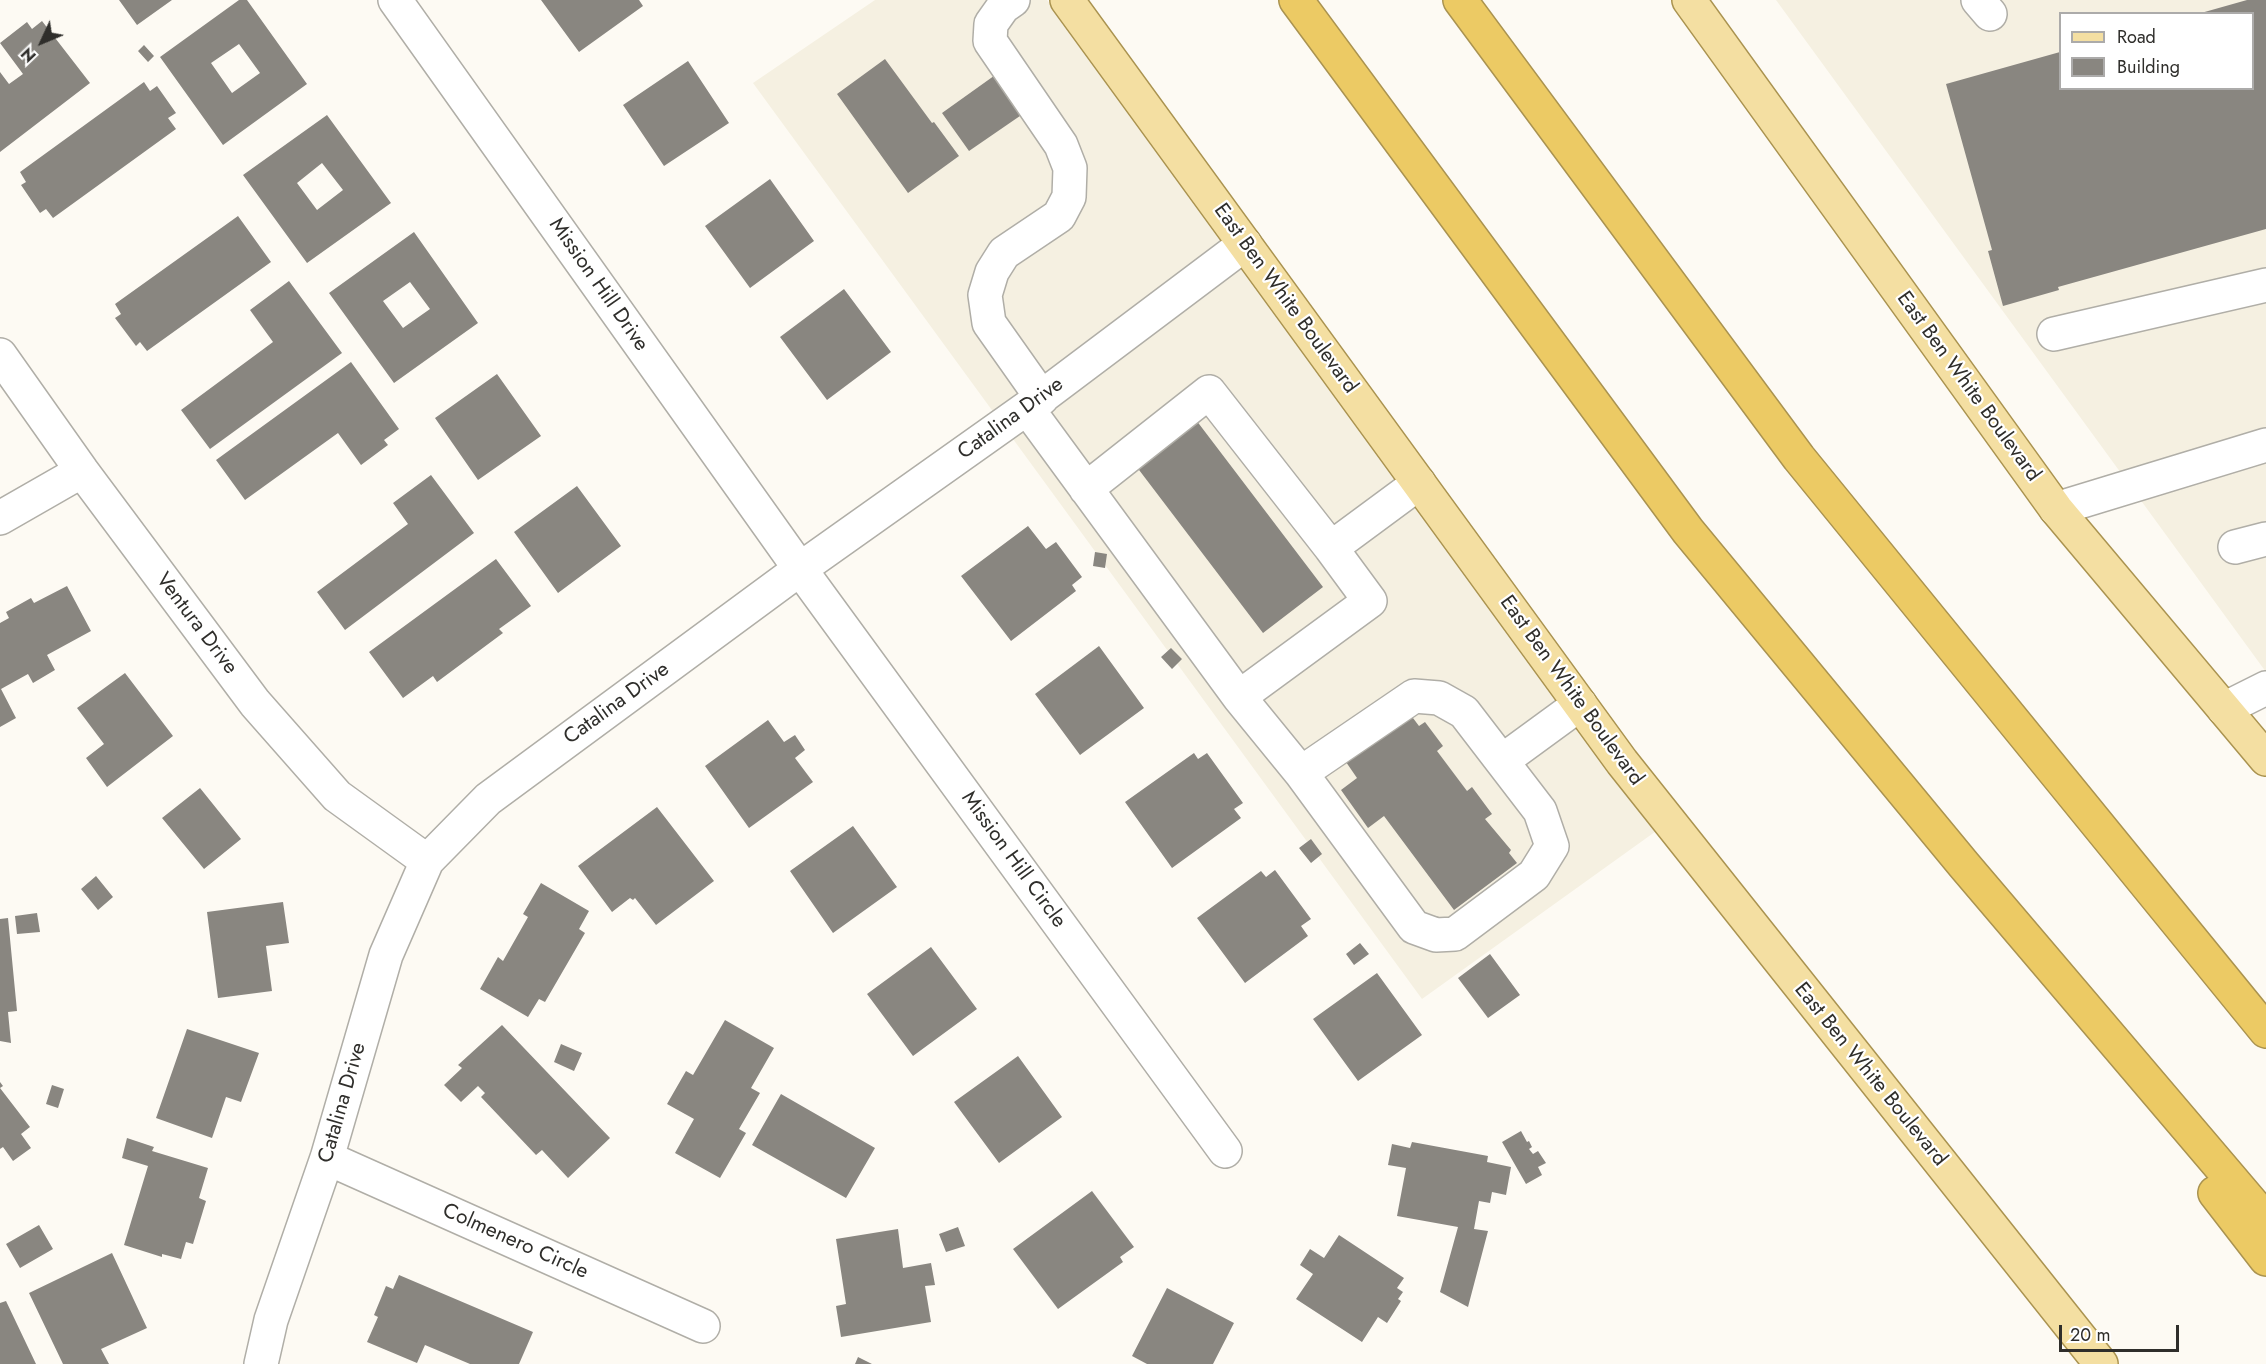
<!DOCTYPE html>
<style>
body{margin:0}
#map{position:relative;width:2266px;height:1364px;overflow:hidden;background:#fdfaf3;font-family:Jost,sans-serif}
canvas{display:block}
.legend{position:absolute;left:2059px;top:12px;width:195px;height:78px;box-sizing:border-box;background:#fff;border:2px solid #acabaa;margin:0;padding:8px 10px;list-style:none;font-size:18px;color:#2f2e2b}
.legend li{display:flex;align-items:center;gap:12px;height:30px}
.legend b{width:30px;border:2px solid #acabaa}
.north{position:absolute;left:12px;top:12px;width:60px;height:60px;-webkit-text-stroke:4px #fff;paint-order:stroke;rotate:226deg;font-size:16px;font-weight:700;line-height:24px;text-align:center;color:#2f2e2b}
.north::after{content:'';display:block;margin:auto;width:21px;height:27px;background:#2f2e2b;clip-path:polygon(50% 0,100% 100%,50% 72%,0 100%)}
.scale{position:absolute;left:2059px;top:1325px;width:120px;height:27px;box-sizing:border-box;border:3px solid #2f2e2b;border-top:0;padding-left:8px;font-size:18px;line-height:21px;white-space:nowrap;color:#2f2e2b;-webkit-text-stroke:4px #fff;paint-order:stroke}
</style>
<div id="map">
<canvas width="2266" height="1364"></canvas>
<ul class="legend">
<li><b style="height:8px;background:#f4dfa2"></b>Road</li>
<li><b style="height:16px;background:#898680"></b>Building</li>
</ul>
<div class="north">N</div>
<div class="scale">20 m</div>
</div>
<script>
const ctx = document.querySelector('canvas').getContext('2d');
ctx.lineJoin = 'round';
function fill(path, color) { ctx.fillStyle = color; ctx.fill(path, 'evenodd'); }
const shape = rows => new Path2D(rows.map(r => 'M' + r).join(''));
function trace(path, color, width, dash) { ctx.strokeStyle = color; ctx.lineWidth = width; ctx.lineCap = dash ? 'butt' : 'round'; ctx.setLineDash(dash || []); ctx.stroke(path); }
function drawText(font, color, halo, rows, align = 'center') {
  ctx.font = font + ' Jost,sans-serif'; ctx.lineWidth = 4.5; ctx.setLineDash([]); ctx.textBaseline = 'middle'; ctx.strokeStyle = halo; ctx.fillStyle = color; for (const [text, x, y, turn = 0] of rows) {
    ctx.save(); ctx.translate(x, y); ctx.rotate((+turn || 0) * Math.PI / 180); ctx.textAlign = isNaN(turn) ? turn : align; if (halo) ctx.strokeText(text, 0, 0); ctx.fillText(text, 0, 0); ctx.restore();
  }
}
const built = shape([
 [875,0,1047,0,1659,829,1422,999,753,83],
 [1776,0,2266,0,2266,672],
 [2060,14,2252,14,2252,88,2060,88]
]);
const building = shape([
 [119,0,172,0,137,25],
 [239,0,247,0,307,84,223,145,160,57],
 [239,44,260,73,232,93,211,63],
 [541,0,639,0,643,6,579,52],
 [2247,0,2266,0,2266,229,2058,287,2059,290,2003,306,1988,251,1992,250,1946,84,2060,52,2060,88,2252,88,2252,14,2201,13],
 [42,21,90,83,0,152,0,72,9,84,23,74,0,43,27,22,32,29],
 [144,45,154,56,148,62,138,51],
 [885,59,932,123,934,122,959,156,908,193,837,94],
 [688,61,729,123,664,166,623,105],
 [1005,68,1033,107,969,151,942,113],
 [144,82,150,91,157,86,176,113,168,118,176,129,53,218,46,209,40,213,21,185,26,182,20,172],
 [327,115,391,203,307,263,243,175],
 [322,163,343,190,317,210,297,183],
 [770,179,814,241,750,288,705,226],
 [238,216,271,262,147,351,140,342,136,346,115,318,121,314,115,304],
 [414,232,478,323,394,383,329,293],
 [410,282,430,309,403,328,383,301],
 [289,281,342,353,210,449,181,410,273,342,250,310],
 [844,289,891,352,827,400,780,337],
 [351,362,399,429,384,440,388,445,361,465,338,433,245,500,216,460],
 [497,374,541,436,478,480,435,418],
 [1193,416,1323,587,1263,633,1133,462],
 [431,475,474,533,345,630,317,592,408,524,393,503],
 [577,486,621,546,558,593,514,532],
 [1028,526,1046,549,1056,542,1082,577,1072,585,1076,591,1011,641,961,576],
 [1095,552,1107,554,1105,568,1093,566],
 [496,559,531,606,499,629,503,633,437,682,433,676,403,698,369,652],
 [67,586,91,631,47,655,55,670,33,683,28,674,1,689,16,718,0,727,0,623,9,618,6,612,31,598,34,603],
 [1099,646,1144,708,1080,755,1035,694],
 [1171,648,1182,659,1172,669,1161,657],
 [125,673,173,736,107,787,86,758,104,744,77,708],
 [1410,714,1419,726,1425,722,1443,746,1437,751,1467,791,1472,787,1492,814,1485,819,1511,850,1509,853,1517,863,1454,910,1384,816,1368,828,1341,790,1357,778,1346,762],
 [768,720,784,742,795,735,805,750,795,758,813,782,749,828,705,766],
 [1194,753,1198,759,1207,753,1243,803,1234,809,1241,818,1172,868,1125,802],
 [200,788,241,839,204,869,162,818],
 [657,807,714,881,656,925,635,898,633,900,630,898,612,912,578,866],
 [853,826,897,887,833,933,790,871],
 [1311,839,1322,854,1311,863,1299,848],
 [1275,870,1311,919,1301,926,1308,936,1245,983,1197,918,1261,871,1266,877],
 [96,876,113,897,98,910,81,889],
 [541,883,589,911,579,929,585,933,545,1002,539,999,528,1017,480,989,498,957,503,961,528,917,523,914],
 [283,902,289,943,266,946,272,991,218,998,207,912],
 [37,913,40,932,17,934,15,916],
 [8,918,17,1011,8,1012,11,1043,0,1041,0,919],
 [1360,943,1369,954,1354,965,1346,954],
 [931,947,977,1009,913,1056,867,994],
 [1490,954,1520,995,1488,1018,1458,978],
 [1377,973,1422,1035,1358,1081,1313,1019],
 [725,1020,774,1048,751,1088,760,1093,739,1129,746,1133,720,1178,675,1153,694,1119,667,1104,686,1071,693,1075],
 [502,1025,610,1138,568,1178,542,1150,536,1155,481,1097,485,1093,478,1086,461,1102,444,1085,462,1068,458,1065],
 [187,1029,259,1053,241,1102,226,1097,212,1138,156,1118],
 [561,1044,582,1053,574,1071,554,1062],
 [1018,1056,1062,1117,999,1163,954,1102],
 [0,1082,3,1086,0,1088,30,1127,21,1134,31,1148,13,1161,3,1147,0,1149],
 [52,1085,64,1089,58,1108,46,1104],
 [781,1094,875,1148,846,1198,752,1145],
 [1521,1131,1527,1142,1529,1141,1532,1147,1529,1149,1533,1154,1538,1151,1546,1163,1538,1167,1542,1175,1526,1184,1502,1142],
 [127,1138,154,1147,152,1151,208,1168,199,1198,206,1201,193,1244,186,1242,181,1259,162,1254,162,1257,124,1245,148,1166,122,1158],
 [1412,1142,1488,1156,1487,1162,1511,1167,1506,1195,1492,1192,1490,1203,1479,1201,1474,1229,1488,1231,1468,1307,1440,1292,1458,1227,1397,1216,1406,1168,1388,1165,1392,1144,1410,1148],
 [1092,1191,1134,1247,1120,1257,1123,1262,1058,1309,1013,1249],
 [39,1225,53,1249,20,1268,6,1244],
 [958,1227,965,1246,946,1252,939,1234],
 [898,1229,903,1268,931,1263,935,1285,925,1286,931,1322,841,1337,836,1306,846,1304,836,1239],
 [1339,1235,1404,1278,1397,1288,1403,1292,1398,1299,1401,1301,1387,1323,1378,1317,1362,1342,1296,1299,1313,1274,1300,1265,1310,1249,1324,1258],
 [112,1253,147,1328,101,1349,109,1364,63,1364,29,1293],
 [399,1275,533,1332,519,1364,470,1364,425,1345,417,1363,367,1342,378,1317,374,1315,386,1286,393,1289],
 [1167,1288,1234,1323,1213,1364,1147,1364,1132,1356],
 [6,1301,36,1364,0,1364,0,1303],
 [858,1357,872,1364,855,1364]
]);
const minor = shape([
 [395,0,800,569,1225,1151],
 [1013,0,1003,7,991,24,990,41,1061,145,1070,168,1069,197,1059,216,1004,253,992,272,985,295,989,323,1042,398],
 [1978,0,1990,14],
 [2054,334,2266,285],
 [0,355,82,471,255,703,337,796,427,861],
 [1027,408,1239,697,1370,601,1331,548,1419,483],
 [1086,489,1209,392,1331,548],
 [2056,509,2266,445],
 [0,518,82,471],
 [2235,547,2266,539],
 [1239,697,1301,773,1414,927,1436,935,1455,934,1534,875,1552,846,1540,811,1464,712,1439,698,1414,696,1301,773],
 [2224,709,2266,688],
 [1502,761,1580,704],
 [327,1158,703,1326],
 [261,1364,271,1320,327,1158,386,955,427,861,488,799,800,569,1027,408,1245,244]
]);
const major = shape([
 [1067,0,1622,762,2101,1364],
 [1689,0,2056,509,2266,759]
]);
const highway = shape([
 [1296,0,1688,531,1964,865,2266,1220],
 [1460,0,1799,458,2266,1031],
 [2215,1193,2266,1259]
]);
const streetNames = [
 ["Mission Hill Drive",598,285,55],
 ["East Ben White Boulevard",1285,299,54],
 ["East Ben White Boulevard",1968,387,54],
 ["Catalina Drive",1011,419,-36],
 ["Ventura Drive",196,624,53],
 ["East Ben White Boulevard",1571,691,54],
 ["Catalina Drive",617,704,-36],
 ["Mission Hill Circle",1013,860,54],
 ["East Ben White Boulevard",1870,1075,51],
 ["Catalina Drive",343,1103,-74],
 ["Colmenero Circle",515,1242,24]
];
fill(built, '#f5f0e1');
fill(building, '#898680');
trace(minor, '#b0aea7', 36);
trace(major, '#aa9350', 36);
trace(highway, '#aa9350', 36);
trace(minor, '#fff', 33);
trace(major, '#f4dfa2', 33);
trace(highway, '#ecca64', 33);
drawText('21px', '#2f2e2b', '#fff', streetNames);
</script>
